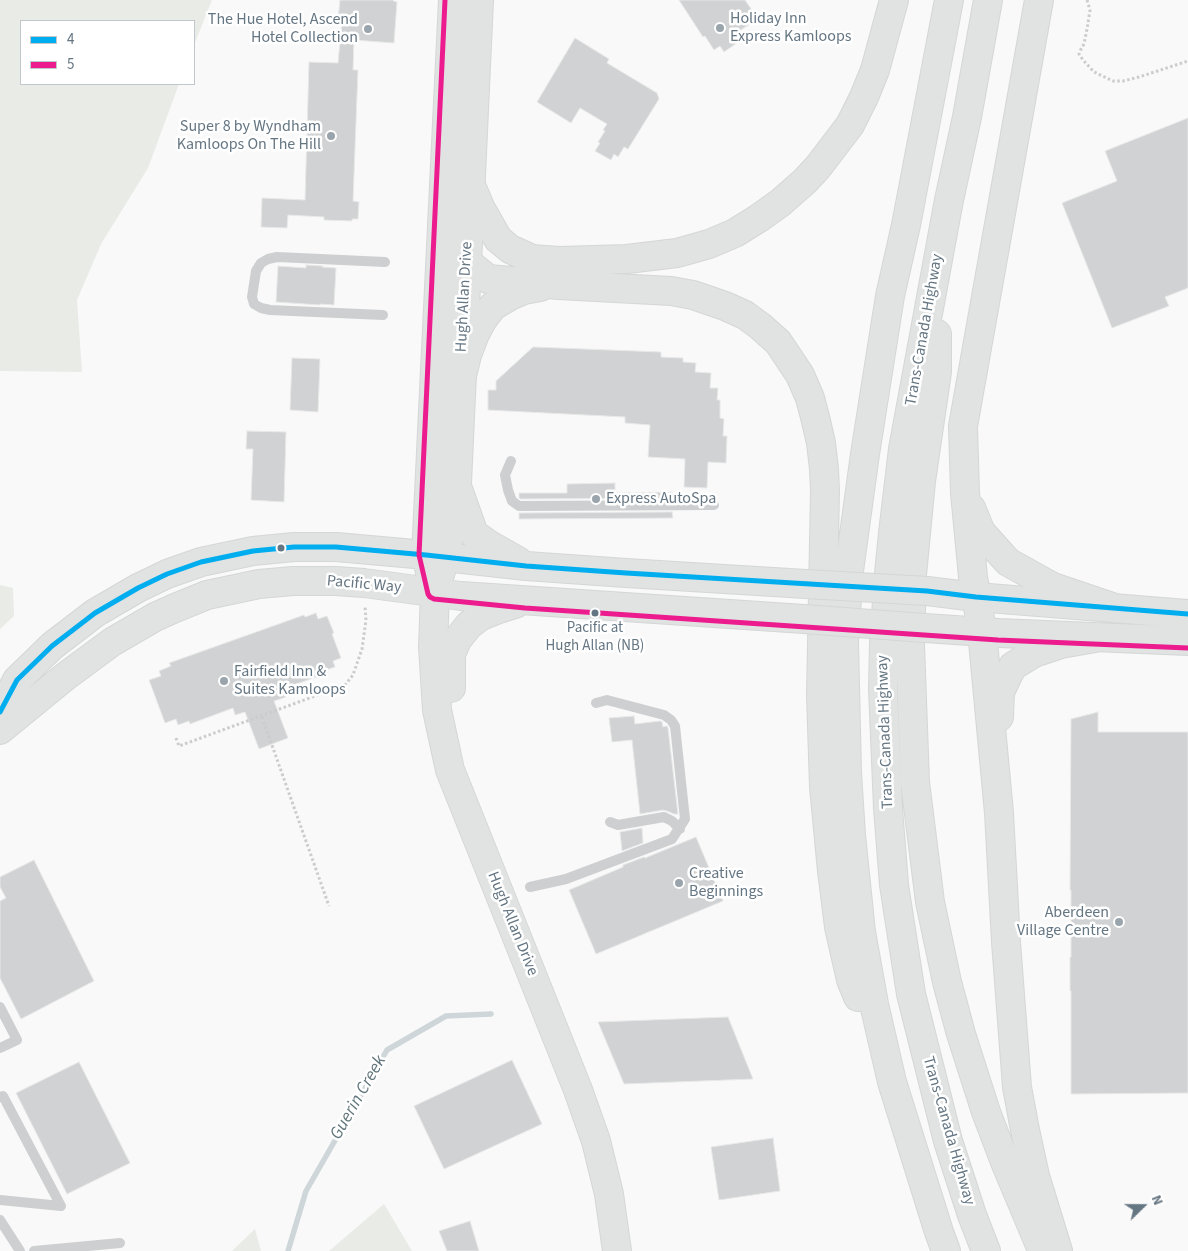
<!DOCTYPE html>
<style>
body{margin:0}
#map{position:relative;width:1188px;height:1251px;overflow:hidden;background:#f9f9f9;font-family:"Source Sans 3",sans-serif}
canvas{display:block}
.legend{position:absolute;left:20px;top:20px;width:175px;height:65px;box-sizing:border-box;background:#fff;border:1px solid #c1c8cd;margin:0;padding:6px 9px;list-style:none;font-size:15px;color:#657683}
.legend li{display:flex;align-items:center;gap:10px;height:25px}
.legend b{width:25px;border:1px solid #c1c8cd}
.north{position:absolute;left:1118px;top:1181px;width:50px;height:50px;-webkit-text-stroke:4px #fff;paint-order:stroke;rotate:68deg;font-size:14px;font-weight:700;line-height:20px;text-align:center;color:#657683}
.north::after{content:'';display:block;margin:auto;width:18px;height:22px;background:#657683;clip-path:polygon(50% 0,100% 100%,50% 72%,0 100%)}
</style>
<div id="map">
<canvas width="1188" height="1251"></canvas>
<ul class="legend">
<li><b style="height:6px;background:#00adef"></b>4</li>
<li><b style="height:6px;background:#ec1b8e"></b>5</li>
</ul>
<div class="north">N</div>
</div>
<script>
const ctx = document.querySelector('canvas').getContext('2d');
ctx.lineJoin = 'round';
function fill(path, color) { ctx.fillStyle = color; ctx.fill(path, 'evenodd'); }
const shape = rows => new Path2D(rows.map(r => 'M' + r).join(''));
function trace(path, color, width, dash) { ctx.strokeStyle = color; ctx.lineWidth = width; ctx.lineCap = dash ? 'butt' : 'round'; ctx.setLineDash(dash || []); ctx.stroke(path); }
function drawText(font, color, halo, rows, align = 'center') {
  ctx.font = font + ' "Source Sans 3",sans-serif'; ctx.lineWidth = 5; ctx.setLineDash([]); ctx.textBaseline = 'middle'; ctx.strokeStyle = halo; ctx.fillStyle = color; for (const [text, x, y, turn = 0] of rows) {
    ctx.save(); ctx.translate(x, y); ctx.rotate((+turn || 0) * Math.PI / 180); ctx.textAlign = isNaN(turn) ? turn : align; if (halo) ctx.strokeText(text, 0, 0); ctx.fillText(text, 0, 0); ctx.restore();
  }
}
const green = shape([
 [0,0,212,0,194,45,194,21,21,21,21,84,179,84,148,168,101,244,77,300,82,372,0,371],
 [0,585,13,588,14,616,0,629],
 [384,1204,412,1251,329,1251],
 [255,1229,261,1251,232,1251]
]);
const stream = shape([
 [288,1251,306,1191,387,1050,446,1016,491,1014]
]);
const building = shape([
 [340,0,394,0,393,1,397,2,394,43,354,40,353,70,358,70,353,201,359,202,358,219,352,219,352,221,324,220,324,217,288,215,287,228,261,227,262,198,305,200,309,62,338,63,342,20,338,20,340,0],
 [679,0,745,0,758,19,739,31,744,38,724,52,720,46,714,50,705,36,703,37,679,0],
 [575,38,609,59,607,63,657,93,659,99,628,149,624,147,618,157,614,154,611,160,595,151,600,143,598,142,605,131,603,130,607,124,580,108,571,123,537,102,575,38],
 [1188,118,1188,288,1165,297,1169,306,1112,328,1062,203,1117,181,1105,151,1188,118],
 [306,265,323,266,322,267,336,268,334,305,320,304,320,305,276,302,278,266,306,268,306,265],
 [533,347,661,352,661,357,683,358,683,362,696,363,695,372,711,373,710,388,718,388,717,400,720,400,720,418,724,419,723,436,727,436,726,463,708,462,707,488,684,487,685,459,648,457,650,425,625,423,625,417,488,410,488,390,496,390,496,381,533,347],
 [292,358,320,359,318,412,290,410,292,358],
 [247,431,286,432,284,502,251,500,253,449,246,449,247,431],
 [615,483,615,493,672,492,672,498,521,499,519,498,519,493,567,493,567,484,615,483],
 [672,512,673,518,519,519,519,513,672,512],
 [316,613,318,619,327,616,334,633,332,634,341,658,333,661,335,667,326,670,327,673,283,689,286,697,274,701,288,738,259,749,245,712,235,715,233,708,190,724,189,721,178,725,176,719,165,723,149,680,161,676,159,671,171,666,169,663,304,615,305,617,316,613],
 [1098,712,1098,732,1188,732,1188,1093,1071,1094,1071,991,1070,991,1070,957,1071,957,1071,890,1070,890,1071,719,1098,712],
 [634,716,635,724,660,721,662,722,663,727,667,726,668,728,678,814,674,814,667,811,663,810,640,814,632,740,612,742,609,718,634,716],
 [642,828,643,843,622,851,620,832,642,828],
 [696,837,723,901,596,954,569,890,623,867,623,865,644,857,645,858,696,837],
 [34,860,94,981,21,1019,0,978,0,901,6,898,0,887,0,877,34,860],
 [728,1017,753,1079,624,1084,598,1022,728,1017],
 [512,1060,542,1124,444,1169,414,1106,512,1060],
 [79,1062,130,1163,67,1194,16,1093,79,1062],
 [773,1138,780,1191,719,1200,711,1147,773,1138],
 [470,1221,479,1251,447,1251,439,1231,470,1221]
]);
const path = shape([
 [1087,0,1090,10,1087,29,1084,44,1080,51,1079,54,1083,60,1094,72,1113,81,1123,81,1139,77,1188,61],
 [262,717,329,906],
 [176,738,179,746,345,685,353,675,362,649,366,620,365,607]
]);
const service = shape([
 [383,315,270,310,261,308,254,304,252,297,256,271,261,263,268,259,277,257,385,262],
 [511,461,505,475,508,490,512,501,519,506,714,505],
 [610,822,618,825,664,817,672,821,680,829],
 [530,887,566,879,672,839,685,819,675,726,671,720,664,715,607,700,596,703],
 [0,1007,17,1040,0,1048],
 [0,1097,3,1096,61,1206,0,1200],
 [0,1220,20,1251],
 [34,1251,120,1243]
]);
const secondary = shape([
 [479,0,457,483,445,557,435,592,433,647,437,710,450,770,578,1090,596,1141,609,1194,617,1251],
 [458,489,474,534,488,544,518,561],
 [430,572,426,555,453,0],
 [927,591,976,597,1188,614],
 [925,628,999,633,1188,641],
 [451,688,451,654,457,640,469,625,481,616,496,610,515,604],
 [0,712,17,680,52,646,95,613,138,588,167,574,201,562,253,551,294,547,336,547,426,555,526,566,626,573,806,584],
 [0,730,66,676,112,642,155,617,175,608,207,595,259,584,293,581,336,581,364,583,461,596,804,619]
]);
const motorway = shape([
 [1039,0,963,426,965,493,973,577,982,631,999,813,1006,942,1017,1087,1025,1130,1035,1176,1058,1251],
 [470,183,481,209,498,239,510,249,532,259,559,261,627,259,677,253,709,244,735,233,759,218,780,203,805,181,818,167,850,125,864,97,875,70,894,0],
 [442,228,467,262,488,279,559,285,671,291,693,295,725,306,745,315,760,326,778,342,800,375,810,398,816,421,821,443,824,469,825,491,821,695,824,787,832,871,839,927,851,980,858,997],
 [937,334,937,372,921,481,912,575,910,644,915,782,930,902,947,982,961,1034,986,1112,1005,1162,1039,1243],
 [461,380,467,355,475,334,483,319,493,306,510,296,524,290,540,287],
 [971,508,981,532,1008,562,1053,587,1112,607],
 [999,717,1000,692,1008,675,1013,666,1034,653,1061,644,1095,638],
 [946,1251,939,1232,892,1082,874,1004,861,932,851,835,847,773,844,642,849,571,865,454,890,296,906,225,949,0],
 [986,1251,972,1215,948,1141,911,994,894,885,888,808,883,689,884,643,889,573,893,533,903,449,949,200,967,117,988,0]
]);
const secondaryBridge = shape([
 [806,584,927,591],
 [804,619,925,628]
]);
const bus1 = shape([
 [0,712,17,680,52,646,95,613,138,588,167,574,201,562,253,551,294,547,336,547,426,555,526,566,626,573,927,591,976,597,1188,614]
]);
const bus2 = shape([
 [445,0,419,555,428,594,430,597,434,599,525,608,998,640,1188,648]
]);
const markers = [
 [720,28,5,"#99a4ac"],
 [368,29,5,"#99a4ac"],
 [331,136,5,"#99a4ac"],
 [596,499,5,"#99a4ac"],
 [281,548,4.5,"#657683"],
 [595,613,4.5,"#657683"],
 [224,681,5,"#99a4ac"],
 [679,883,5,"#99a4ac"],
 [1119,922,5,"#99a4ac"]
];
const busNames = [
 ["Pacific at",595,629],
 ["Hugh Allan (NB)",595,647]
];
const poiNames = [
 ["Holiday Inn",730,19],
 ["Express Kamloops",730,37],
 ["The Hue Hotel, Ascend",358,20,"right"],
 ["Hotel Collection",358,38,"right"],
 ["Super 8 by Wyndham",321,127,"right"],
 ["Kamloops On The Hill",321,145,"right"],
 ["Express AutoSpa",606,499],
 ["Fairfield Inn &",234,672],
 ["Suites Kamloops",234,690],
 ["Creative",689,874],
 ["Beginnings",689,892],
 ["Aberdeen",1109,913,"right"],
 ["Village Centre",1109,931,"right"]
];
const streetNames = [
 ["Hugh Allan Drive",465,297,-87],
 ["Trans-Canada Highway",925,330,-80],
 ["Pacific Way",364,585,5],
 ["Trans-Canada Highway",886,732,-92],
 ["Hugh Allan Drive",512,924,68],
 ["Trans-Canada Highway",948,1131,74]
];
const waterNames = [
 ["Guerin Creek",359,1098,-60]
];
fill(green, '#e8ebe6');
trace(stream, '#ced6d9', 5.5);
fill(building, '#d0d2d3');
trace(building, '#e8e8e8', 1);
trace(secondary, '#d5d6d7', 30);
trace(motorway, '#d5d6d6', 30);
trace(path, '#cbcccd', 3, [2.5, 2.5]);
trace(service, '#cecfd0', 10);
trace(secondary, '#e1e2e2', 28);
trace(motorway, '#e1e2e2', 28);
trace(secondaryBridge, '#d5d6d7', 30, []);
trace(secondaryBridge, '#e1e2e2', 28);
trace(bus1, '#00adef', 5);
trace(bus2, '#ec1b8e', 5);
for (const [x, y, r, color] of markers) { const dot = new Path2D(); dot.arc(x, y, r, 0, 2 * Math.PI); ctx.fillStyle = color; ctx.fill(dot); trace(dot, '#fff', 2); }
drawText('15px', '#657683', '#fff', busNames);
drawText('16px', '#657683', '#fff', poiNames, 'left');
drawText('16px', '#657683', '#fff', streetNames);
drawText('italic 18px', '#60757c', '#fff', waterNames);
</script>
